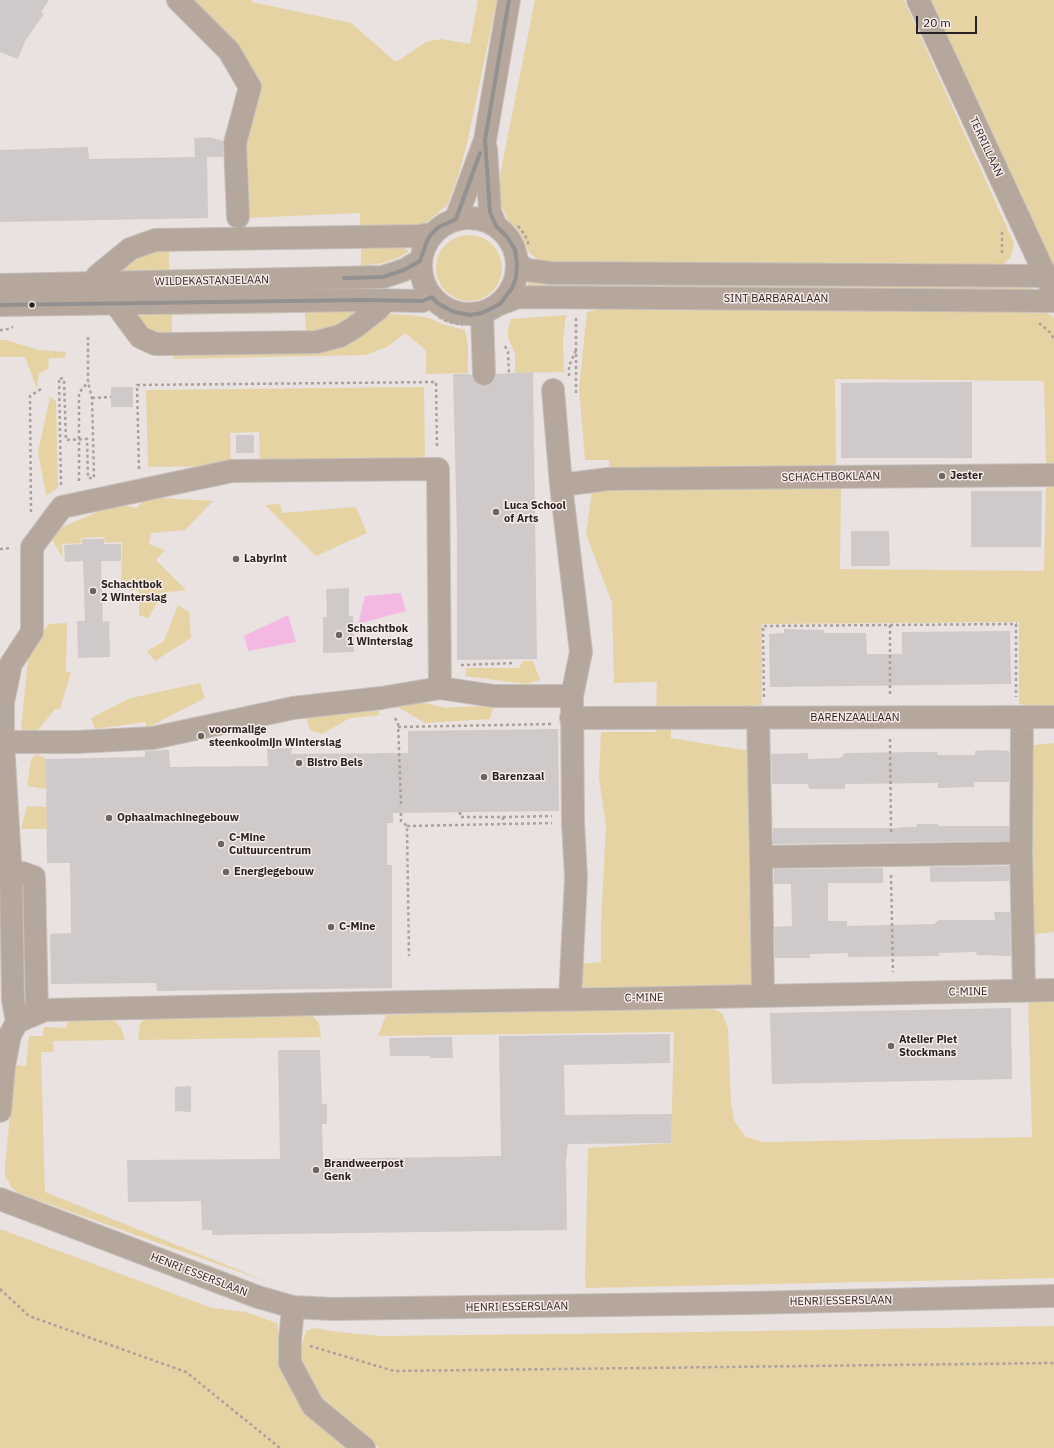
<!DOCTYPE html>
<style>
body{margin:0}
#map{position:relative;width:1054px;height:1448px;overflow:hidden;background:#e9e2e0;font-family:"IBM Plex Sans",sans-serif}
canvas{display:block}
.scale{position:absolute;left:916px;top:16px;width:61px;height:18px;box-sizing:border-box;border:2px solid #272221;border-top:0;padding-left:5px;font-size:12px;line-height:14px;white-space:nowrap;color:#272221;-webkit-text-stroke:3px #faece9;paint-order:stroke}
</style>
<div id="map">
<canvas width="1054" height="1448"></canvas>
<div class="scale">20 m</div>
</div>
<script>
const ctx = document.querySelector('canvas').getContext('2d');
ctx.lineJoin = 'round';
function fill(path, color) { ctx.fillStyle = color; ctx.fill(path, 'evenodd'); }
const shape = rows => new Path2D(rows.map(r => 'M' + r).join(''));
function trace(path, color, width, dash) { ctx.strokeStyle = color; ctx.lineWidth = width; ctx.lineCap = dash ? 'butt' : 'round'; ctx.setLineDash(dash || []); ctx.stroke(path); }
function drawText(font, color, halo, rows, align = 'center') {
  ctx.font = font + ' "IBM Plex Sans",sans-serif'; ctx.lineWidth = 3; ctx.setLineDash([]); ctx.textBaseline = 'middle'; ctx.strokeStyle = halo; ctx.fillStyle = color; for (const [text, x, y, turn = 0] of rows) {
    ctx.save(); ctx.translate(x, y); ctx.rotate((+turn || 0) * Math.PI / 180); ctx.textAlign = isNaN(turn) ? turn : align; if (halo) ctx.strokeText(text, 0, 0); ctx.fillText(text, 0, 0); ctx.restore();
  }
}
const green = shape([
 [190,0,251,0,252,2,351,23,396,62,426,42,441,39,470,44,478,0,497,0,467,144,458,176,448,204,423,226,360,228,360,213,245,218,242,143,256,86],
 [535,0,904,0,1014,243,1011,257,999,268,548,263,538,260,529,252,517,229,509,222,501,205,499,180],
 [930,0,1054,0,1054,265,1052,265],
 '436 268a33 33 0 1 1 66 0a33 33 0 1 1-66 0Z',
 [391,247,404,248,409,251,400,257,383,263,361,266,361,248],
 [152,251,169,251,169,270,113,271,128,258],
 [529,281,1031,284,1032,288,1030,290,526,293],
 [622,304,1039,306,1054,318,1054,465,1046,465,1044,381,835,379,836,470,609,469,609,460,585,460,579,389,587,312],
 [364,311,344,330,306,332,305,313,172,315,172,333,158,339,133,314],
 [391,314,410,315,429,318,442,324,465,330,468,347,468,373,426,374,426,350,405,333,389,346,366,355,173,359,173,350,321,348,382,316],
 [566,315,563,339,564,372,515,373,515,353,508,338,508,329,511,319],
 [0,340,6,340,39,350,66,352,65,358,49,358,48,369,39,373,37,389,25,357,0,357],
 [424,387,425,462,260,464,259,432,230,433,231,466,148,467,146,390],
 [50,397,56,401,58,488,46,495,38,452],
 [1046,483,1054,483,1054,709,1029,708,1028,705,1019,704,1019,622,762,624,762,705,755,705,755,710,656,712,657,682,614,683,612,603,586,534,592,491,655,491,656,486,841,485,840,569,1044,571],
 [146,497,213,501,185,530,151,533,149,544,165,550,156,560,186,590,160,593,159,600,148,618,139,615,139,591,121,588,122,542,105,543,104,537,81,538,81,543,62,544,63,558,48,533,117,504,137,508],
 [280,504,282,513,356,507,367,533,316,556,265,505],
 [178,605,189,612,191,638,155,661,147,651,164,641],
 [67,623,66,672,71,672,60,709,55,709,34,735,21,729,29,649,49,624],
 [523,661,533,661,540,680,526,684,465,676,467,668,519,668],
 [200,683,205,698,147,728,145,722,95,729,91,718,131,698],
 [403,698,446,708,456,707,494,706,490,719,425,723,389,702],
 [375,704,380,715,350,718,322,734,310,730,304,711],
 [657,726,671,726,671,738,749,751,758,989,577,992,578,964,601,962,601,922,606,826,599,778,601,732,656,732],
 [1054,743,1054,932,1036,934,1036,962,1029,964,1027,746],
 [37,754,46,759,47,789,27,786,31,759],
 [27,806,47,807,47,829,21,829],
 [1028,1000,1054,1000,1054,1278,586,1288,585,1277,588,1148,671,1143,674,1032,378,1036,386,1015,464,1012,712,1008,722,1013,728,1028,731,1102,734,1121,746,1137,764,1142,1032,1137],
 [312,1015,319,1023,321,1037,138,1040,140,1024,146,1016],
 [71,1019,113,1019,121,1028,125,1040,53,1041,54,1052,41,1052,45,1192,271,1283,18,1193,12,1188,5,1176,5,1165,15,1065,26,1066,29,1036,43,1036,44,1027,65,1028],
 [0,1229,212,1308,246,1312,277,1323,287,1380,347,1448,0,1448],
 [1054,1326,1054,1448,379,1448,321,1401,303,1364,301,1348,306,1331,314,1328,338,1332,381,1336,638,1333]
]);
const water = shape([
 [401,593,406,611,358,624,365,596],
 [288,615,296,642,248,651,244,636]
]);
const building = shape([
 [0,0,49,0,41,12,44,14,25,41,18,59,0,52],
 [210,137,223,141,223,157,207,157,208,218,0,222,0,150,88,147,89,159,195,157,194,138],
 [533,372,537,659,457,660,457,533,453,374,471,374,474,381,478,385,484,386,491,384,495,380,496,374],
 [972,382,972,458,841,458,841,383],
 [111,387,133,387,133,407,111,407],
 [236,435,254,435,254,453,236,453],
 [971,491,1042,491,1041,547,971,547],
 [851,531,889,531,890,566,851,566],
 [82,539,104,539,104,544,121,544,121,561,101,561,103,622,109,621,110,657,78,658,77,621,85,621,83,561,65,562,64,545,82,544],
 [349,588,349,616,353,616,354,652,323,653,323,617,327,617,326,589],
 [784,629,824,630,824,633,866,633,867,654,902,654,902,632,1010,631,1011,684,770,687,769,634,784,633],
 [558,729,559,811,393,813,393,823,387,823,387,865,392,865,392,988,157,991,156,983,51,984,50,934,71,933,70,863,47,863,46,759,145,757,145,751,169,750,170,767,268,766,267,749,292,748,291,754,408,753,408,731],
 [992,750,1009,751,1009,782,974,782,974,787,938,788,938,783,845,784,845,789,809,789,808,784,772,784,771,754,808,753,808,759,840,758,845,753,919,752,937,752,938,755,975,755,975,751],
 [917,824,938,824,938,826,1009,826,1009,841,773,844,773,828,901,828,901,827,916,827],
 [1009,866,1009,881,930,882,930,867],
 [883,868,883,883,828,883,828,921,847,921,847,926,934,924,939,920,995,920,994,912,1010,912,1011,956,977,955,976,952,939,953,939,956,848,957,848,953,810,954,810,958,775,958,774,927,792,926,791,884,774,884,774,869],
 [1011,1008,1012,1079,772,1084,770,1013],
 [670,1034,670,1063,564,1065,565,1115,672,1114,671,1143,568,1144,566,1160,567,1230,212,1235,212,1230,202,1230,201,1201,128,1202,127,1160,280,1159,278,1050,320,1050,322,1104,327,1104,327,1124,322,1124,323,1159,501,1156,499,1036],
 [452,1037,453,1058,430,1058,430,1056,390,1056,389,1038],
 [191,1086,191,1112,175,1111,175,1087]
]);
const path = shape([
 [518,226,525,235,529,245],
 [1002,232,1002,255],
 [515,234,522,243],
 [439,317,448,322,463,325],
 [576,318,576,393],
 [1039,323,1051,333,1054,340],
 [0,330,5,330,13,327],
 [505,346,508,352,509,373],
 [569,376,569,366,576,350],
 [92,398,111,397],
 [139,469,137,385,436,382,437,448],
 [79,481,79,393,88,382],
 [61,485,59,378,64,379,66,440,87,439,88,478,94,478,92,398,88,382,88,337],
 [31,512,30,396,41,389],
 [0,549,11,548],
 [890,625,1016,624,1016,697],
 [461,665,515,663],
 [764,697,763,626,890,625,890,697],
 [395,718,398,723,401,804],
 [398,727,552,724],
 [890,739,891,834],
 [460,812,460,817,503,817,503,824],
 [401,813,401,821,407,826,409,956],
 [503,817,552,816],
 [407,826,552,823],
 [891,875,893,972],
 [0,1289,29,1316,186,1372,280,1448],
 [310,1346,394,1371,1054,1363]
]);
const minor = shape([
 [178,0,229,51,250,87,235,143,238,217],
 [918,0,1051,287],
 [486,149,490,212,496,226],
 '421 266a48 48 0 1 1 96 0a48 48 0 1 1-96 0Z',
 [456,219,485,140,509,0],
 [517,263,527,270,551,273,1046,276],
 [94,283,97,276,130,249,155,240,418,236,431,234],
 [0,285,383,277,404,270,420,261],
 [115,303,140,337,155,344,175,344,317,342,340,336,355,327,378,309,386,300],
 [500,304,518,297,1054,301],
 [0,305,363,300,422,301,432,297],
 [482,313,484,374],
 [553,390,561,485,581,652,572,696,573,822,576,878,570,999],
 [561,485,608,479,1054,475],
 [1022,717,1021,853,1024,991],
 [571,718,1054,717],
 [758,718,761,857,763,996],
 [3,742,77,742,153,738,293,708,381,698,440,688,494,696,572,696],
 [761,857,1021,853],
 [11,877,23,873,34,877,37,1013],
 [17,1022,13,1000,11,877,3,742,3,702,11,664,32,632,32,547,62,507,232,471,438,469,440,688],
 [0,1111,4,1066,10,1035,17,1022,45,1010,409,1002,610,999,1054,990],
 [0,1199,258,1297,293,1307,332,1309,749,1303,1054,1296],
 [293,1307,290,1340,290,1363,313,1406,364,1448]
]);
const bus1 = shape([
 [344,278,383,277,404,270,420,261,427,241,431,234,439,227,456,219,480,153],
 [0,305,363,300,422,301,432,297,437,303,454,312,470,315,482,313,500,304,512,288,516,278,517,263,515,250,508,238,496,226,490,212,485,140,509,0]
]);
const markers = [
 [32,305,3.5,"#272221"],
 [942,476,4,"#6b6564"],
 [496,512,4,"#6b6564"],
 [236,559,4,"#6b6564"],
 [93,591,4,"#6b6564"],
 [339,635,4,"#6b6564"],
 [201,736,4,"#6b6564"],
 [299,763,4,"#6b6564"],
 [484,777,4,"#6b6564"],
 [109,818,4,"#6b6564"],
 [221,844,4,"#6b6564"],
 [226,872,4,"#6b6564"],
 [331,927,4,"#6b6564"],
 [891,1046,4,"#6b6564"],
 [316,1170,4,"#6b6564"]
];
const streetNames = [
 ["TERRILLAAN",986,147,65],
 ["WILDEKASTANJELAAN",212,281,-1],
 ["SINT BARBARALAAN",776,299],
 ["SCHACHTBOKLAAN",831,477,-1],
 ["BARENZAALLAAN",855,718],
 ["C-MINE",968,992,-1],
 ["C-MINE",644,998,-1],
 ["HENRI ESSERSLAAN",199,1275,21],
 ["HENRI ESSERSLAAN",841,1301,-1],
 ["HENRI ESSERSLAAN",517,1307,-1]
];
const poiNames = [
 ["Jester",950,476],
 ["Luca School",504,506],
 ["of Arts",504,519],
 ["Labyrint",244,559],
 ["Schachtbok",101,585],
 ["2 Winterslag",101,598],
 ["Schachtbok",347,629],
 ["1 Winterslag",347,642],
 ["voormalige",209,730],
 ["steenkoolmijn Winterslag",209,743],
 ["Bistro Bels",307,763],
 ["Barenzaal",492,777],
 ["Ophaalmachinegebouw",117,818],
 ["C-Mine",229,838],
 ["Cultuurcentrum",229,851],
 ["Energiegebouw",234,872],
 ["C-Mine",339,927],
 ["Atelier Piet",899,1040],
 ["Stockmans",899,1053],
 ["Brandweerpost",324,1164],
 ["Genk",324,1177]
];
fill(green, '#e6d3a4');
fill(water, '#f4b9e2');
fill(building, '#cfc9c9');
trace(minor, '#c5c0be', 24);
trace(path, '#aca19a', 2.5, [3, 3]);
trace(minor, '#b6a79c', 22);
trace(bus1, '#939090', 4);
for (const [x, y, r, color] of markers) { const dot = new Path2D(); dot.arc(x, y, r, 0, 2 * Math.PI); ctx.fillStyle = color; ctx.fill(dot); trace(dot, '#faece9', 1.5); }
drawText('11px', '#272221', '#faece9', streetNames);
drawText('bold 11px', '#272221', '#faece9', poiNames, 'left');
</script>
